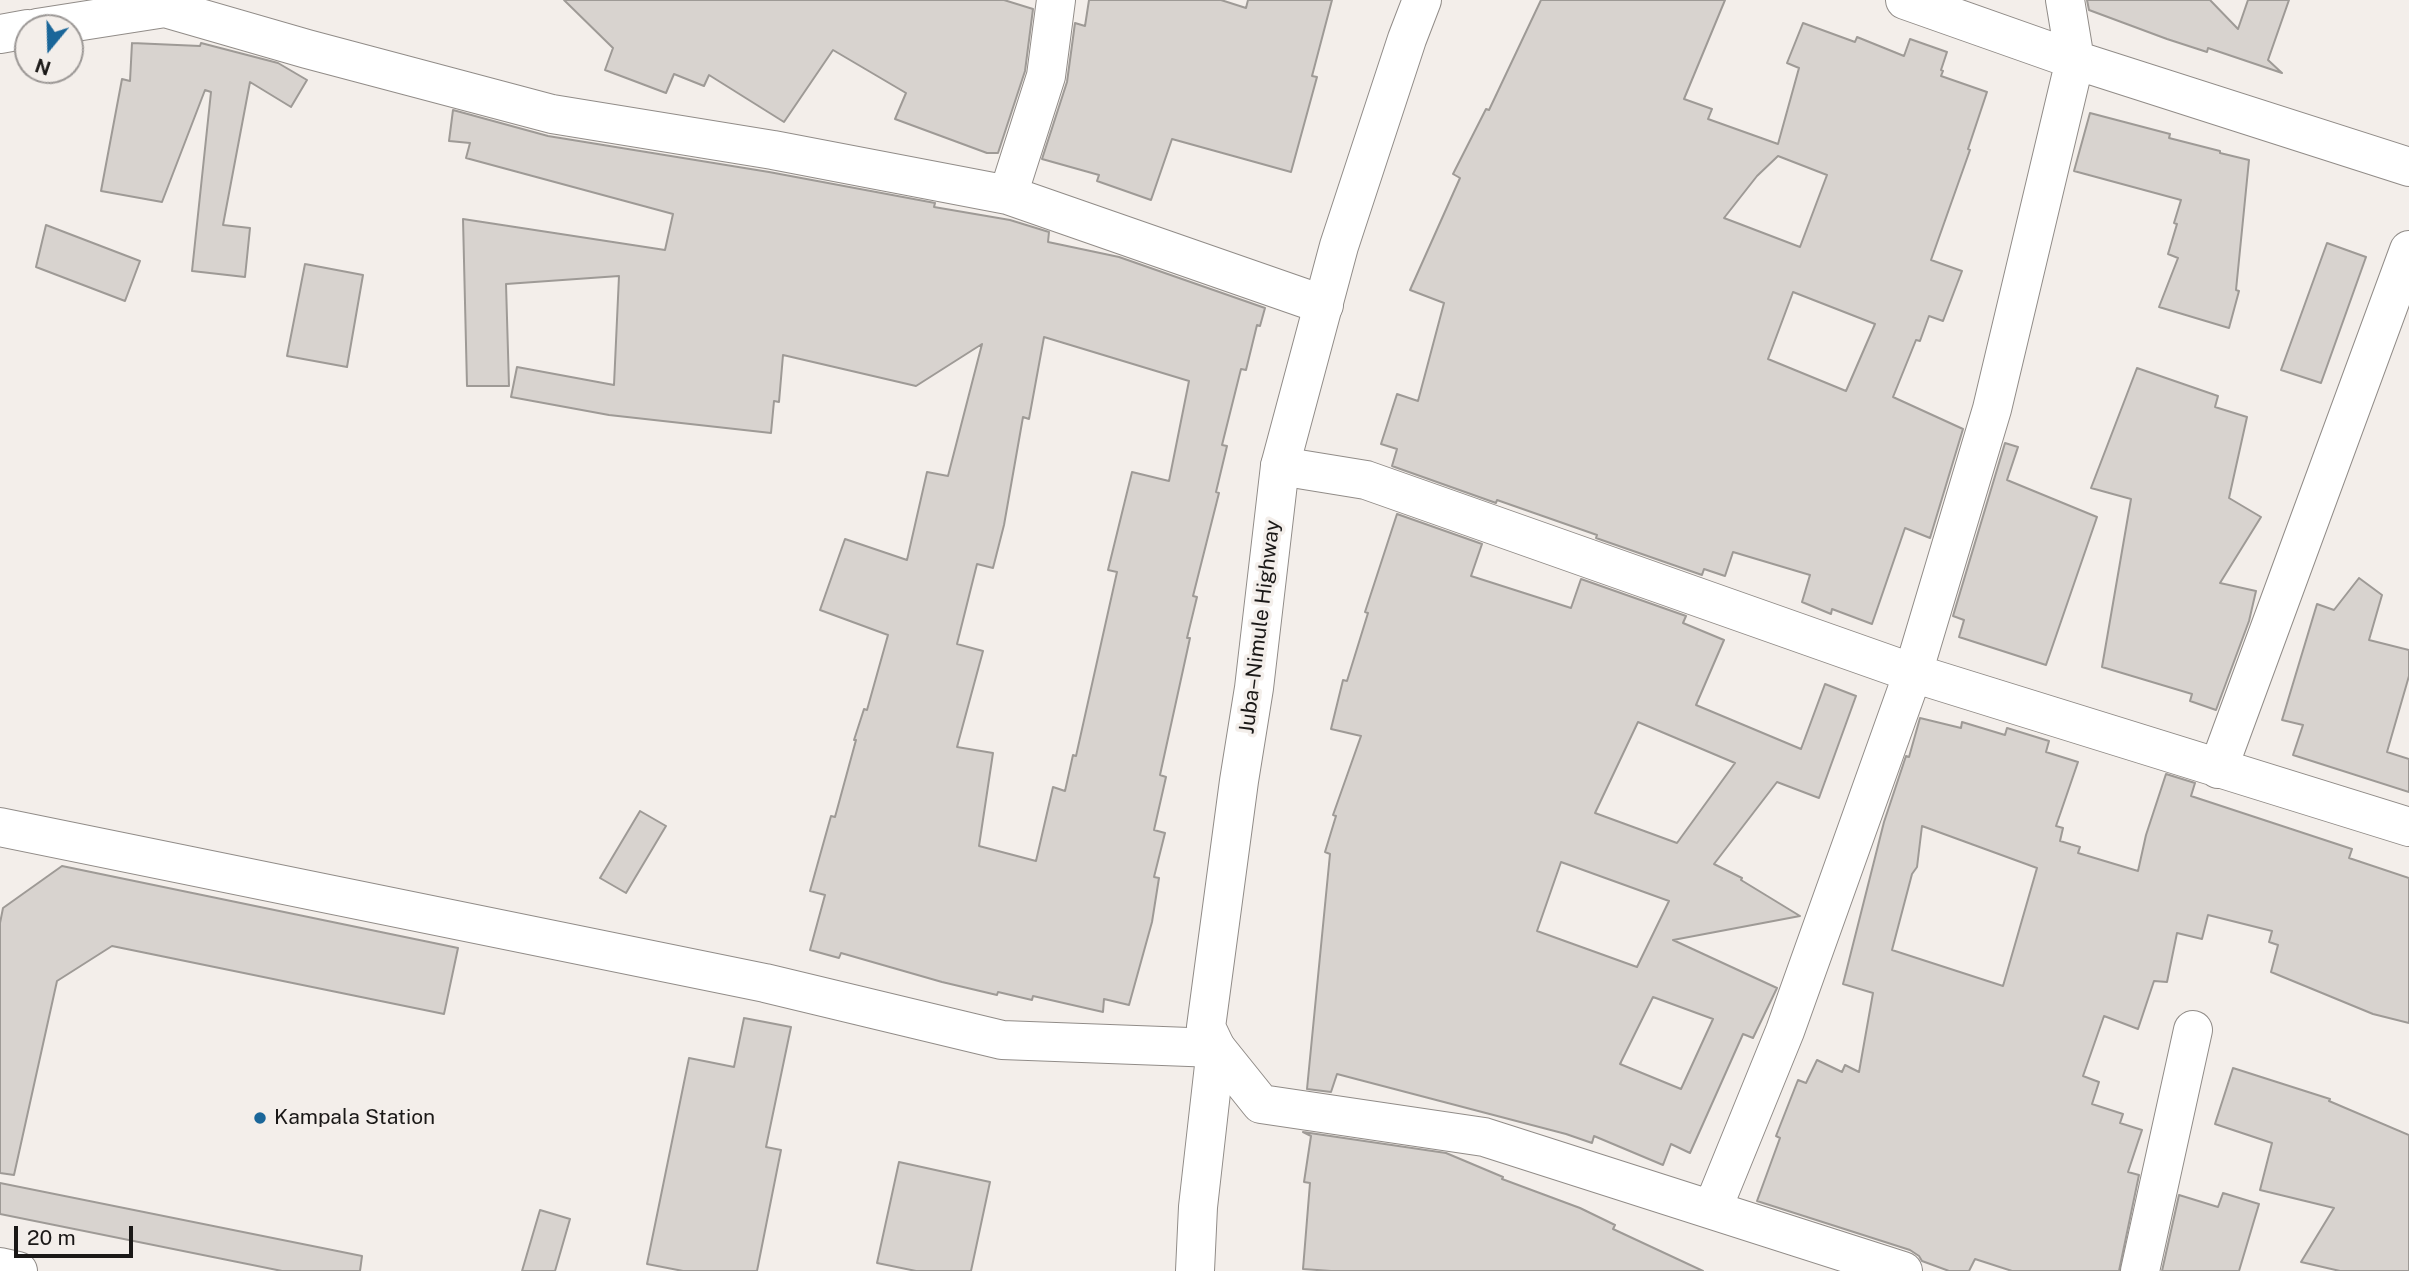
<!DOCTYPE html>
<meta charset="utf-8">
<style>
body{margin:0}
#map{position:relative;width:2409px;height:1271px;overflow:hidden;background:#f3eeea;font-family:"Public Sans",sans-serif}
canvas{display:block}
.north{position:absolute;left:14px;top:14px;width:70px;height:70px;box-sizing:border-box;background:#f3eeea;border:2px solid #9c9896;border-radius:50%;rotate:199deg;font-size:19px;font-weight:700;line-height:28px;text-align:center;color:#1a1817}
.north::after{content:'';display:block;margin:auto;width:24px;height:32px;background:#1a6699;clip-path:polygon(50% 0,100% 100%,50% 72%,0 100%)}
.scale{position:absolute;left:14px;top:1226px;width:119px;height:32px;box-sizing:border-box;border:4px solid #1a1817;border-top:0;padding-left:9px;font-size:21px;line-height:24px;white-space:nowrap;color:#1a1817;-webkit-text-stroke:5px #f3eeea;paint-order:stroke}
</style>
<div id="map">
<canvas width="2409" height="1271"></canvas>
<div class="north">N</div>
<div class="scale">20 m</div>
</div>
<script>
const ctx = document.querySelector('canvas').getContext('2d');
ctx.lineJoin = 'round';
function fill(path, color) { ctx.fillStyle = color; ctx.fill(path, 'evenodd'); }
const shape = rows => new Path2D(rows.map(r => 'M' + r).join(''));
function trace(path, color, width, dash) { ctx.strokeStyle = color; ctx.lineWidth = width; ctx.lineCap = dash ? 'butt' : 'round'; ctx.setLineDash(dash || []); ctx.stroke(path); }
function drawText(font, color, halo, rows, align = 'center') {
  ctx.font = font + ' "Public Sans",sans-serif'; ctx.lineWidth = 7; ctx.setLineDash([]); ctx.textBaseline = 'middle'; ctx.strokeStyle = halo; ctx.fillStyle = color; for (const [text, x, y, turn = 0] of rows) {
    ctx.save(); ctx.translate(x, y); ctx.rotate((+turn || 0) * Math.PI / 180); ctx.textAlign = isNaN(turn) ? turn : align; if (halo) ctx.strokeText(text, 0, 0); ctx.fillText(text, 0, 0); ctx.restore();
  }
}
const building = shape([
 [564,0,1004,0,1033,9,1025,71,998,153,987,153,895,119,906,93,833,50,784,122,709,75,704,86,674,74,666,93,605,70,613,48,564,0],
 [1089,0,1221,0,1246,8,1248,0,1332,0,1312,76,1317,77,1291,172,1172,139,1151,200,1097,181,1099,175,1042,159,1067,82,1075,23,1085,26,1089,0],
 [1541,0,1725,0,1684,99,1712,109,1708,119,1778,144,1799,68,1787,63,1803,23,1855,42,1857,37,1904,56,1910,39,1947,52,1941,70,1943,71,1941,76,1987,92,1968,149,1970,150,1931,260,1962,271,1943,321,1929,316,1920,341,1916,340,1893,397,1963,429,1930,538,1905,528,1872,624,1832,609,1831,614,1802,602,1810,575,1733,552,1725,576,1704,569,1702,575,1596,538,1597,535,1497,500,1496,503,1392,466,1397,449,1381,444,1397,394,1418,401,1444,303,1410,290,1460,178,1453,174,1486,109,1489,110,1541,0],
 [1778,156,1827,175,1800,247,1724,218,1757,176,1778,156],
 [1793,292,1875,324,1846,391,1768,359,1793,292],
 [2087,0,2210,0,2238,29,2248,0,2289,0,2268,60,2282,73,2208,48,2207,52,2167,39,2089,10,2087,0],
 [132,43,200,46,201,43,278,63,307,80,291,107,250,82,223,225,250,228,245,277,192,271,211,92,205,90,162,202,101,191,122,79,130,81,132,43],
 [453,110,548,136,769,172,935,203,934,207,1010,220,1049,232,1048,242,1119,257,1265,308,1260,326,1257,325,1246,370,1241,369,1222,445,1227,446,1216,492,1219,493,1193,596,1197,597,1187,638,1190,638,1160,775,1166,777,1154,830,1165,833,1154,877,1159,878,1152,922,1129,1005,1104,999,1103,1012,1033,996,1032,1000,998,992,997,995,942,982,841,953,839,958,810,950,825,895,810,891,831,816,835,817,856,740,854,740,864,709,867,710,888,635,820,610,845,539,907,560,927,472,948,476,982,344,916,386,783,355,779,402,774,401,771,433,609,415,511,397,517,367,614,385,619,276,506,284,509,386,467,386,463,219,665,250,673,214,466,158,470,143,449,141,453,110],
 [1044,337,1189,381,1169,481,1132,472,1108,570,1117,572,1076,756,1073,755,1065,791,1053,787,1036,861,979,846,993,753,957,747,983,651,957,644,977,564,993,568,1004,525,1023,417,1029,419,1044,337],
 [2090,113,2170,134,2169,138,2220,151,2220,153,2249,160,2236,290,2239,291,2229,328,2159,307,2178,258,2168,254,2177,224,2174,223,2181,200,2074,171,2090,113],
 [46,225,140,261,125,301,36,267,46,225],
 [2327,243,2366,257,2321,383,2281,370,2327,243],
 [305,264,363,275,347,367,287,356,305,264],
 [2137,368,2218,396,2215,407,2247,417,2229,498,2261,517,2220,583,2256,591,2249,621,2216,710,2190,701,2192,694,2102,667,2131,499,2091,488,2137,368],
 [2005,443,2018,447,2007,480,2097,517,2046,665,1959,637,1964,620,1953,616,2005,443],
 [1397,514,1482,544,1471,576,1571,608,1581,579,1686,616,1683,623,1724,640,1696,705,1801,749,1825,684,1856,696,1819,798,1777,782,1714,864,1742,878,1741,880,1800,916,1673,940,1777,988,1753,1038,1743,1034,1690,1153,1671,1144,1663,1165,1594,1136,1592,1143,1566,1134,1337,1074,1331,1092,1307,1089,1330,854,1325,852,1336,816,1333,815,1361,736,1331,729,1343,680,1347,681,1368,613,1365,612,1397,514],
 [1638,722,1735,763,1677,843,1595,813,1638,722],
 [1561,862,1669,901,1637,967,1537,931,1561,862],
 [1653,997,1713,1019,1681,1089,1620,1064,1653,997],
 [2359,578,2382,595,2369,640,2409,650,2409,676,2387,752,2409,759,2409,792,2293,755,2303,725,2282,720,2317,604,2334,610,2359,578],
 [1920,718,1961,728,1962,722,2005,735,2007,728,2049,741,2046,752,2078,762,2056,826,2063,828,2060,841,2080,847,2078,853,2138,871,2146,835,2166,774,2195,783,2191,796,2352,849,2349,858,2409,878,2409,1023,2373,1014,2271,972,2278,945,2269,942,2272,931,2208,915,2202,939,2177,933,2167,982,2154,981,2138,1029,2104,1016,2083,1076,2099,1082,2092,1104,2123,1114,2120,1123,2142,1130,2128,1172,2139,1175,2119,1271,2012,1271,1975,1259,1969,1271,1949,1271,1922,1261,1919,1256,1910,1250,1757,1201,1780,1138,1776,1136,1798,1080,1806,1083,1817,1060,1842,1072,1845,1065,1859,1072,1873,993,1843,984,1884,822,1906,756,1909,757,1920,718],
 [1922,826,2037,868,2003,986,1892,950,1912,874,1917,867,1922,826],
 [640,811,666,826,626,893,600,878,640,811],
 [62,866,458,948,444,1014,112,946,57,981,14,1175,0,1173,0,923,3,908,62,866],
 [744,1018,791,1027,766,1147,781,1150,757,1271,683,1271,647,1264,689,1058,734,1067,744,1018],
 [2233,1068,2330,1099,2329,1101,2409,1135,2409,1271,2340,1271,2301,1262,2334,1208,2260,1190,2272,1143,2215,1124,2233,1068],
 [1303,1132,1446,1153,1503,1177,1502,1179,1580,1208,1615,1225,1613,1229,1703,1271,1331,1271,1303,1269,1310,1183,1304,1182,1311,1136,1303,1132],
 [899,1162,990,1182,971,1271,916,1271,877,1263,899,1162],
 [0,1183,362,1256,360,1271,282,1271,0,1214,0,1183],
 [2223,1193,2259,1204,2239,1271,2162,1271,2179,1195,2218,1207,2223,1193],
 [540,1210,570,1219,555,1271,522,1271,540,1210]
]);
const minor = shape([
 [1056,0,1046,76,1008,195,1324,305],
 [1905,0,2075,60,2409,167],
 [37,28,165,8,307,49,552,114,773,150,1008,195],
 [0,34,28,29],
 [1280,466,1366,480,1913,673,2409,827],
 [2218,769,2409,250],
 [0,827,765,983,1002,1040,1216,1048,1261,1104,1484,1137,1903,1271],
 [1712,1210,1785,1031,1913,673,1992,409,2075,60,2065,0],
 [0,1267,18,1271],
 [2140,1271,2193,1030]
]);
const major = shape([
 [1195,1271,1198,1207,1216,1048,1206,1027,1239,781,1254,688,1280,466,1339,246,1407,39,1422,0]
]);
const markers = [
 [260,1118,7,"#1a6699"]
];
const streetNames = [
 ["Juba–Nimule Highway",1260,627,-83]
];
const poiNames = [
 ["Kampala Station",274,1118]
];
fill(building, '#d8d3cf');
trace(building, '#9e9a96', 2);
trace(minor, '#918c88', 40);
trace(major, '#918c88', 40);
trace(minor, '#fff', 38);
trace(major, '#fff', 38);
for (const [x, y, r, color] of markers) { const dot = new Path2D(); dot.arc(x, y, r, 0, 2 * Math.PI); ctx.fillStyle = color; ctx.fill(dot); trace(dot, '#f3eeea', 2.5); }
drawText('21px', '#1a1817', '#f3eeea', streetNames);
drawText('21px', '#1a1817', '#f3eeea', poiNames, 'left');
</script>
